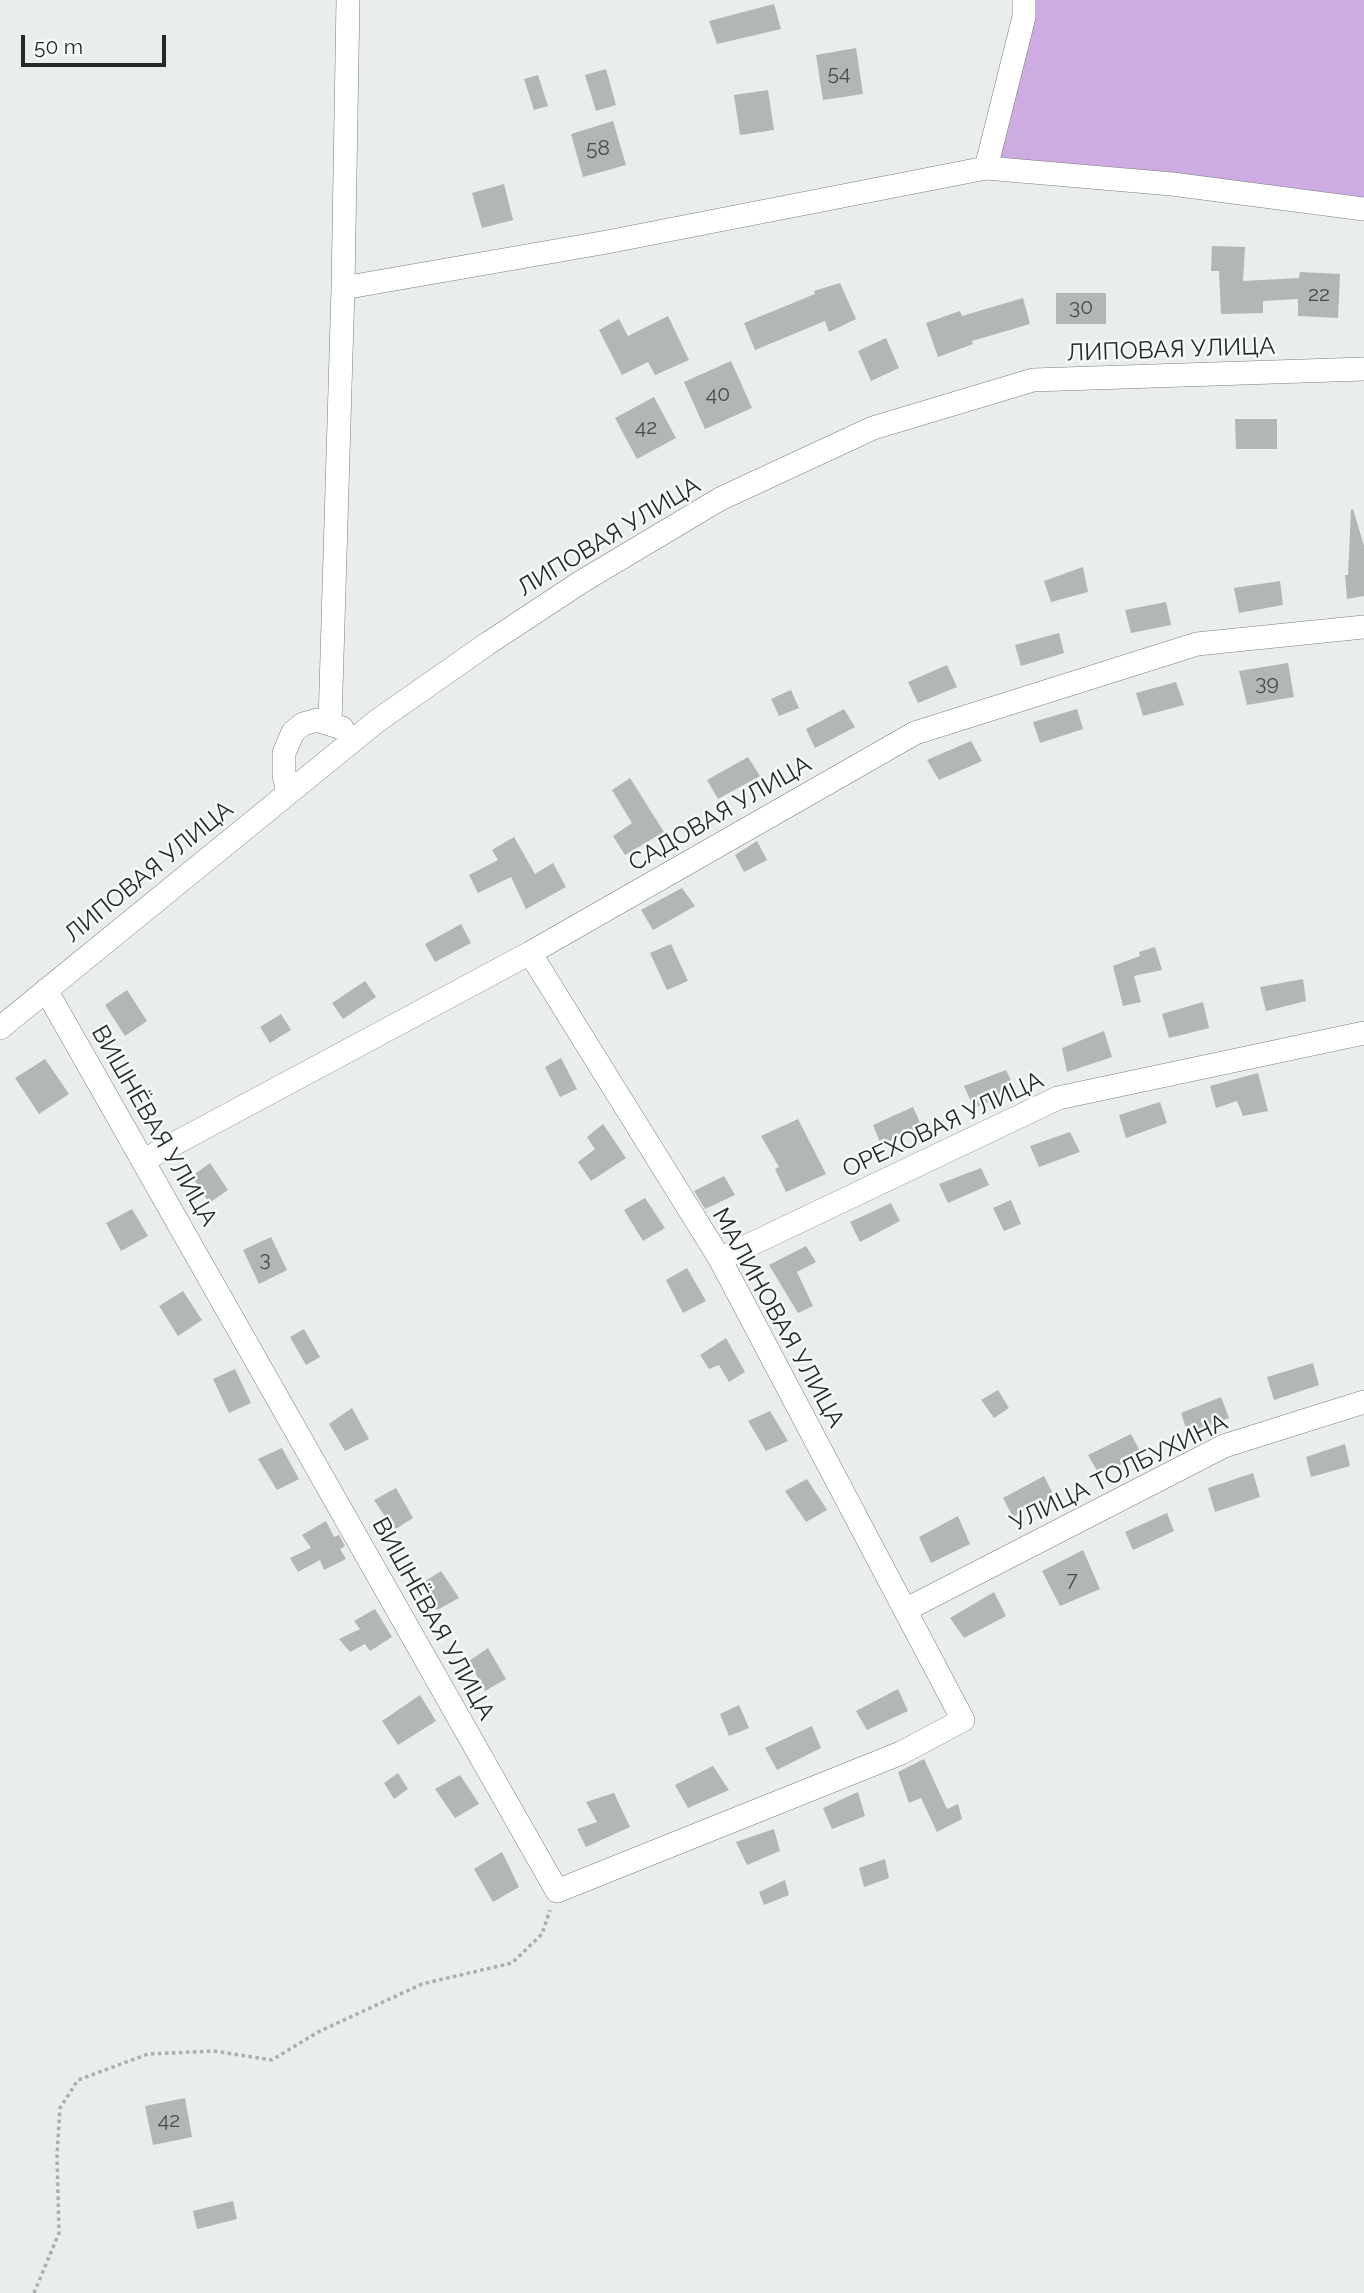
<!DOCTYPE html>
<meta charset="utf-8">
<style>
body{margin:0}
#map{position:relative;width:1364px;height:2293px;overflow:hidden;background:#e9edeb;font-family:Raleway,sans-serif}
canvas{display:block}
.scale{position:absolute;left:21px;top:35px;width:145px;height:32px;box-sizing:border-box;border:4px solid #262827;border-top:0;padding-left:9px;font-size:21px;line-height:24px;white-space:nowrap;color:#262827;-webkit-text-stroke:5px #f7fbf8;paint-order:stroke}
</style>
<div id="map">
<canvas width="1364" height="2293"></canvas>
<div class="scale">50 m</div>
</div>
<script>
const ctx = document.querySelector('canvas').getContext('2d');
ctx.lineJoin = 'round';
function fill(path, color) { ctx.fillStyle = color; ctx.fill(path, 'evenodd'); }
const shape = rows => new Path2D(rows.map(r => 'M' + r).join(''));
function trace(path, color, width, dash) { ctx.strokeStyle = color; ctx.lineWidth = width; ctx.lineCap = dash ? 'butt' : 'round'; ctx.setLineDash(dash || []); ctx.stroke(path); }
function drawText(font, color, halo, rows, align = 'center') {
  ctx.font = font + ' Raleway,sans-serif'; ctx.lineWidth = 5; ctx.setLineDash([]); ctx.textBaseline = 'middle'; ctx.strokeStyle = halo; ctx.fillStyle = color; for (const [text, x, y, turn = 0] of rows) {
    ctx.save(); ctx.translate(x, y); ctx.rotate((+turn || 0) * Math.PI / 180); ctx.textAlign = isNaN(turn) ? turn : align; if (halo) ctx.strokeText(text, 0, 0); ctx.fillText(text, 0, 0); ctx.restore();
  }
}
const green = shape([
 [1024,0,1364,0,1364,209,986,168]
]);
const building = shape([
 [774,4,781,29,717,44,709,21],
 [856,48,863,94,823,100,816,55],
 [606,69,616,105,596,111,585,75],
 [538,75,548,106,534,110,524,79],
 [768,90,774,130,740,135,734,95],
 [613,121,626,165,583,177,571,134],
 [504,184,513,220,482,228,472,193],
 [1212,246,1245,247,1243,281,1299,278,1300,272,1340,274,1338,318,1298,316,1298,299,1263,301,1263,313,1221,314,1219,271,1211,271],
 [840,283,856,319,829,332,825,321,755,350,744,323,815,294,814,291],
 [1056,293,1106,293,1106,324,1056,324],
 [1023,298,1030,324,972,341,973,344,938,357,926,323,960,311,962,316],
 [668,316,689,360,655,375,648,362,622,375,599,330,619,319,628,336],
 [886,338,899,368,871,381,858,351],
 [731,361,752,408,705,429,684,382],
 [654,397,676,438,637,459,615,418],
 [1235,419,1277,419,1277,449,1236,449],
 [1353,509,1364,546,1364,596,1347,599,1345,575,1348,575,1351,510],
 [1083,567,1088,592,1051,602,1044,581],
 [1280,581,1283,605,1239,613,1234,588],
 [1166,602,1171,625,1131,633,1125,610],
 [1059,633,1064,653,1021,666,1015,645],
 [1288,663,1294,697,1247,705,1239,671],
 [947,665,957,687,918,703,908,682],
 [1176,682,1184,705,1143,716,1136,693],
 [791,690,799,708,779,716,771,699],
 [844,709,855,727,815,748,806,729],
 [1077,709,1083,729,1040,743,1033,722],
 [971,741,982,761,939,780,927,760],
 [748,757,760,776,718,799,707,780],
 [630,778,664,832,625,855,613,836,632,823,612,790],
 [514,837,535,874,553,863,566,887,526,909,511,877,478,893,469,875,498,860,492,850],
 [757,841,767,860,744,872,735,855],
 [682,888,695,906,653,930,641,910],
 [461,924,471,943,435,962,425,944],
 [671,944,688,981,667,990,650,953],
 [1155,947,1162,970,1134,976,1141,1002,1123,1006,1113,966,1140,956,1139,952],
 [1303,979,1306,1001,1266,1011,1260,987],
 [365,981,376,997,343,1019,332,1003],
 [127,990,147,1021,125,1036,105,1005],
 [1203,1002,1209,1028,1169,1038,1162,1014],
 [281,1014,291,1030,270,1043,260,1027],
 [1104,1031,1112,1057,1067,1072,1062,1048],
 [561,1058,577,1089,560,1097,545,1067],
 [45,1059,69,1094,39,1114,15,1078],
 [1006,1070,1016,1091,974,1108,964,1086],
 [1258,1073,1268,1111,1243,1116,1237,1101,1216,1108,1210,1086],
 [1160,1102,1167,1123,1126,1138,1119,1115],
 [913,1107,922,1127,881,1145,873,1125],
 [798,1119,826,1174,786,1192,775,1169,779,1167,761,1136],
 [603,1124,626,1158,591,1181,578,1162,595,1149,587,1137],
 [1070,1132,1080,1152,1039,1167,1030,1146],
 [210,1163,228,1190,209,1203,192,1176],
 [981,1168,989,1185,948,1203,939,1184],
 [724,1176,735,1195,705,1209,694,1191],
 [645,1198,665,1228,643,1241,624,1210],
 [1011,1200,1021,1224,1004,1231,993,1208],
 [891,1203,900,1221,860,1242,850,1222],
 [132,1209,148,1236,121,1251,106,1223],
 [271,1237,287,1270,259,1284,243,1250],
 [806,1246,816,1262,797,1272,813,1306,798,1313,769,1265],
 [687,1268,706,1301,683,1313,666,1280],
 [183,1291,202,1320,178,1336,159,1306],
 [304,1329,320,1357,306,1365,290,1337],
 [726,1338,745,1372,729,1382,719,1365,709,1369,700,1355],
 [1313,1363,1319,1385,1274,1400,1267,1377],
 [235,1369,251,1403,229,1413,213,1379],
 [998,1390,1009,1408,994,1418,981,1400],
 [1221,1397,1229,1418,1188,1434,1181,1413],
 [352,1408,369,1439,345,1451,329,1424],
 [770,1411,788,1441,766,1451,748,1421],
 [1131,1434,1142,1455,1099,1474,1088,1455],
 [1345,1444,1350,1466,1311,1477,1306,1457],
 [282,1448,299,1479,277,1490,258,1459],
 [1253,1473,1260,1497,1215,1512,1208,1488],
 [1044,1476,1054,1496,1013,1517,1003,1498],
 [807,1479,827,1510,806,1522,785,1491],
 [396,1488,413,1518,394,1530,374,1500],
 [1167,1513,1174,1531,1133,1550,1125,1532],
 [958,1516,970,1544,931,1563,919,1537],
 [326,1521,334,1537,339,1535,345,1546,340,1549,346,1559,324,1570,320,1560,298,1572,290,1558,311,1548,302,1535],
 [1083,1550,1100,1589,1060,1606,1042,1571],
 [441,1571,459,1598,437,1610,421,1584],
 [994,1592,1006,1616,964,1638,950,1618],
 [375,1609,392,1637,370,1651,365,1644,350,1652,339,1639,360,1629,354,1621],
 [488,1648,506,1679,485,1691,469,1661],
 [898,1689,908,1711,867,1730,856,1711],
 [420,1695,436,1721,398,1745,382,1721],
 [739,1705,749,1728,729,1736,720,1714],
 [812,1726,821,1748,777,1770,765,1748],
 [924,1759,947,1809,958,1804,962,1819,937,1832,921,1798,909,1803,898,1772],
 [713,1766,729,1790,688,1808,675,1785],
 [398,1773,408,1789,394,1799,384,1783],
 [460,1775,479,1804,455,1818,435,1789],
 [858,1792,865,1816,832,1829,823,1808],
 [614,1793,630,1827,586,1847,577,1829,597,1822,586,1802],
 [774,1829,780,1851,747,1865,736,1842],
 [502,1852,519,1887,493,1902,474,1869],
 [885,1859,889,1878,864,1887,859,1868],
 [785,1880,789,1895,764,1905,759,1892],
 [185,2098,192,2137,153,2145,145,2106],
 [233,2201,237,2219,197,2229,193,2211]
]);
const path = shape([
 [34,2293,59,2233,57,2155,60,2108,78,2080,148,2054,214,2051,272,2060,318,2032,422,1984,512,1963,542,1934,550,1910]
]);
const minor = shape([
 [986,168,1024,17,1024,0],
 [343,288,607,242,986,168,1172,184,1364,209],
 [330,723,343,288,348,0],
 [288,793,284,775,284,753,293,732,303,724,317,720,342,728],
 [46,990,557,1891,901,1753,963,1720,720,1259,530,953],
 [0,1028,377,721,487,644,581,582,720,499,873,428,1033,380,1364,369],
 [144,1160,530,953,915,733,1197,644,1364,627],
 [720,1259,1058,1098,1364,1033],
 [905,1610,1224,1446,1364,1402]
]);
const numberNames = [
 ["54",839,74],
 ["58",598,149],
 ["22",1319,295],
 ["30",1081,308],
 ["40",718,395],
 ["42",646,428],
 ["39",1267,684],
 ["3",265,1260],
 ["7",1072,1580],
 ["42",169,2121]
];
const streetNames = [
 ["ЛИПОВАЯ УЛИЦА",1171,350,-2],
 ["ЛИПОВАЯ УЛИЦА",609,537,-31],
 ["САДОВАЯ УЛИЦА",720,814,-30],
 ["ЛИПОВАЯ УЛИЦА",149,872,-39],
 ["ОРЕХОВАЯ УЛИЦА",943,1125,-25],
 ["ВИШНЁВАЯ УЛИЦА",154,1126,60],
 ["МАЛИНОВАЯ УЛИЦА",778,1318,61],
 ["УЛИЦА ТОЛБУХИНА",1119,1473,-26],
 ["ВИШНЁВАЯ УЛИЦА",433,1619,61]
];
fill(green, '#ceabe3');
fill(building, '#b2b6b4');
trace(minor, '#7b7f7c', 24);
trace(path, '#aaaeac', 3.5, [3.5, 3.5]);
trace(minor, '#fff', 23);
drawText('21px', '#494c4a', null, numberNames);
drawText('24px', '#262827', '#f7fbf8', streetNames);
</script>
